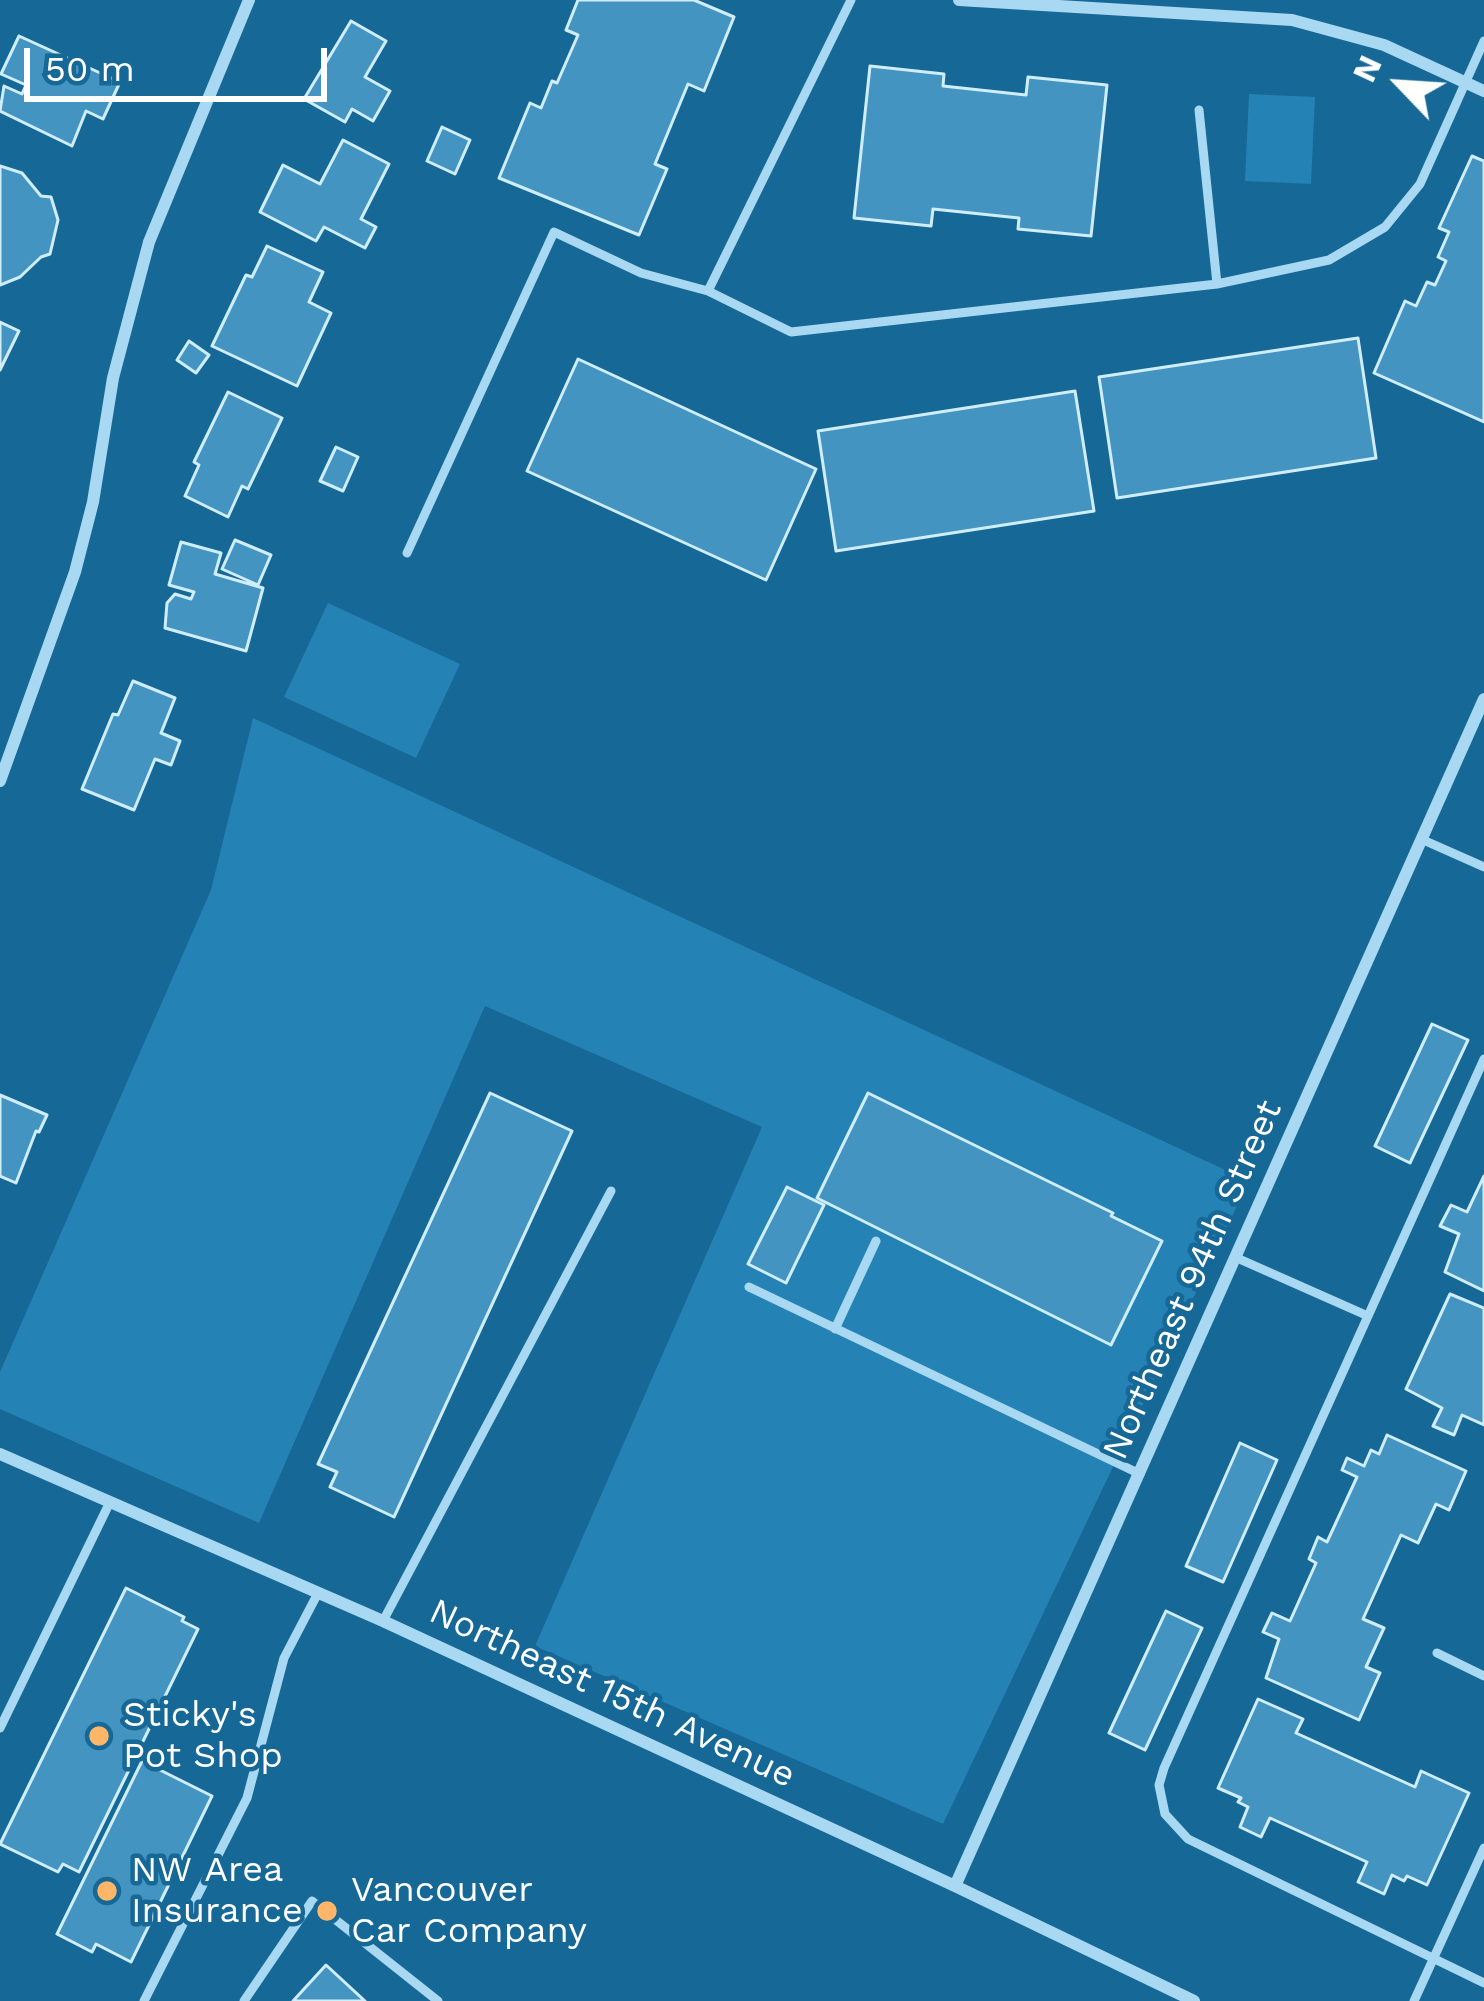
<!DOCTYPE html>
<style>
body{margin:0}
#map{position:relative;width:1484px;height:2001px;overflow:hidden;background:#166897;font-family:"Work Sans",sans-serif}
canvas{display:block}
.north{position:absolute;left:1340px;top:24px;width:120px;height:120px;-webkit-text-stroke:9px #166897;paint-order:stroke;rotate:295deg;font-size:33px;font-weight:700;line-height:48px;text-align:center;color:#fff}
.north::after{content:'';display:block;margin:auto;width:42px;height:54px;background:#fff;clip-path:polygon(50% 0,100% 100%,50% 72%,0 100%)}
.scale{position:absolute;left:24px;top:48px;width:303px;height:54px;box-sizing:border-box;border:6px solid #fff;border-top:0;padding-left:15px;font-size:36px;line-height:42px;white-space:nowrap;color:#fff;-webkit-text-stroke:9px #166897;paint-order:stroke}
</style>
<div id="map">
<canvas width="1484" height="2001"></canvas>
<div class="north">N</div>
<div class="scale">50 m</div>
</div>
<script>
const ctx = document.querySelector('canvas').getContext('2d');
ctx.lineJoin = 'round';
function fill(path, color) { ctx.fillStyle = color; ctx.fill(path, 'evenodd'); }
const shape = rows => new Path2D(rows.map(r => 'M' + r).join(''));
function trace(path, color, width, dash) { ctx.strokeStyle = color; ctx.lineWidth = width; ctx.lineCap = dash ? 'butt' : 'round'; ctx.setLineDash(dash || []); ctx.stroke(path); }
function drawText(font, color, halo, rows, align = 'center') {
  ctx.font = font + ' "Work Sans",sans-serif'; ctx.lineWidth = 9; ctx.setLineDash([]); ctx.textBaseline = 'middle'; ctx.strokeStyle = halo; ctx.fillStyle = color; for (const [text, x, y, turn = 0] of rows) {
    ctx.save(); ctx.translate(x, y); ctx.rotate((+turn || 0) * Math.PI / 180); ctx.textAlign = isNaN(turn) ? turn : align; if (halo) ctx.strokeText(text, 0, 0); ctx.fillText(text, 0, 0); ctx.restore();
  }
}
const green = shape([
 [1249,94,1315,97,1311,184,1245,181],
 [328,603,460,664,416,758,284,697],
 [253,718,1249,1181,943,1824,535,1646,762,1127,485,1006,259,1523,0,1409,0,1372,211,890]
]);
const building = shape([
 [578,0,694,0,734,17,704,91,688,84,655,164,667,169,639,235,499,178,530,103,541,108,552,81,557,83,578,35,566,30,578,0],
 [351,21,386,41,365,77,390,91,373,121,352,109,345,122,304,99,351,21],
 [19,36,120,82,103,119,86,111,72,146,0,111,4,86,22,94,26,85,1,74,19,36],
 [870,66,944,74,943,86,1026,95,1028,77,1107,85,1091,236,1018,229,1019,218,933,209,931,226,854,218,870,66],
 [442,127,470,140,455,174,427,161,442,127],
 [343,140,389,164,361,219,376,227,365,248,324,227,316,241,260,212,283,165,320,184,343,140],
 [1472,156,1484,161,1484,422,1374,373,1405,301,1416,306,1427,282,1435,285,1446,261,1438,257,1449,232,1439,228,1472,156],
 [0,166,22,173,41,196,51,197,58,220,50,254,41,257,20,277,0,285,0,166],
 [267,246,323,272,309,302,331,313,297,386,212,346,246,275,252,277,267,246],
 [0,322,19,331,0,370,0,322],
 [1358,338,1376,458,1117,498,1099,377,1358,338],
 [189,341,209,355,196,373,177,360,189,341],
 [578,359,816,469,766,580,527,471,578,359],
 [1075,391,1094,511,836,551,818,431,1075,391],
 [228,392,282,418,248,489,242,486,228,517,185,496,199,465,194,462,228,392],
 [336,447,358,457,343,491,320,481,336,447],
 [235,540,271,555,258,585,222,569,235,540],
 [181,542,221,553,215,574,263,588,246,651,165,628,167,603,175,594,191,599,194,592,169,585,181,542],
 [133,681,175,698,161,733,180,741,171,765,155,759,134,810,82,789,113,714,118,715,133,681],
 [1432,1024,1468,1040,1410,1163,1375,1146,1432,1024],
 [490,1093,572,1131,394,1517,330,1487,337,1472,318,1464,490,1093],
 [868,1093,1113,1213,1111,1216,1162,1241,1111,1345,817,1198,868,1093],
 [0,1095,47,1115,39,1132,36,1131,16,1183,0,1176,0,1095],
 [1484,1176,1484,1291,1445,1272,1459,1234,1440,1226,1451,1205,1467,1212,1484,1176],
 [787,1187,824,1205,786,1283,748,1264,787,1187],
 [1450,1294,1484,1308,1484,1425,1462,1415,1454,1435,1433,1426,1442,1408,1406,1389,1450,1294],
 [1387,1435,1466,1471,1449,1510,1436,1504,1418,1543,1401,1535,1363,1619,1384,1628,1366,1667,1380,1673,1359,1720,1266,1678,1279,1639,1263,1632,1272,1613,1290,1621,1316,1563,1309,1559,1318,1537,1327,1542,1357,1477,1342,1470,1347,1458,1364,1466,1371,1450,1379,1454,1387,1435],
 [1240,1443,1277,1460,1223,1582,1186,1566,1240,1443],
 [126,1588,184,1617,182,1621,198,1629,79,1872,63,1864,58,1872,0,1844,126,1588],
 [1166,1611,1202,1628,1145,1750,1109,1733,1166,1611],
 [1258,1699,1303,1719,1296,1733,1415,1787,1421,1771,1469,1793,1427,1885,1407,1876,1404,1881,1392,1875,1384,1894,1358,1882,1367,1862,1270,1818,1261,1837,1240,1827,1248,1807,1238,1802,1241,1798,1218,1788,1258,1699],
 [142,1761,212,1796,131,1962,96,1944,92,1952,57,1934,142,1761],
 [326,1965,365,2001,293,2001,326,1965]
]);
const lane = shape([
 [1199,110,1217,284],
 [708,291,851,0],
 [407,553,554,232,641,273,708,291,791,332,1217,284,1329,260,1385,227,1420,184,1484,41],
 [1421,839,1484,867],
 [1484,1059,1164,1768,1159,1785,1165,1814,1188,1839,1484,1983],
 [1237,1258,1368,1316],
 [749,1287,1140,1474],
 [835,1329,876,1241],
 [383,1621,611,1191],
 [1437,1653,1484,1676],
 [0,1728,110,1502],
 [144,2001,247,1798,284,1658,318,1593],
 [244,2001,312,1901,438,2001],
 [1414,2001,1484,1848]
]);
const street = shape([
 [959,0,1292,20,1384,45,1484,91],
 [0,781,75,572,93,502,113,378,149,242,249,0],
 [0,1454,383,1621,955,1886,1194,2001],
 [955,1886,1484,699]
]);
const markers = [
 [99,1736,12,"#ffb669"],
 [107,1891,12,"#ffb669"],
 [327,1911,12,"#ffb669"]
];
const streetNames = [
 ["Northeast 94th Street",1193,1280,-66],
 ["Northeast 15th Avenue",612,1694,25]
];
const poiNames = [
 ["Sticky's",123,1715],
 ["Pot Shop",123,1756],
 ["NW Area",131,1870],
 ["Insurance",131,1911],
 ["Vancouver",351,1890],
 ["Car Company",351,1931]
];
fill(green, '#2582b4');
fill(building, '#4394c0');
trace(building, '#d0edfc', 3);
trace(lane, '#a8d8f2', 9);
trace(street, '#a8d8f2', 12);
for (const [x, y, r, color] of markers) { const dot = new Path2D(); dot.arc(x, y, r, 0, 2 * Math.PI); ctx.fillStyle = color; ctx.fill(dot); trace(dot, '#166897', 4.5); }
drawText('36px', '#fff', '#166897', streetNames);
drawText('36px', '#fff', '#166897', poiNames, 'left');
</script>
